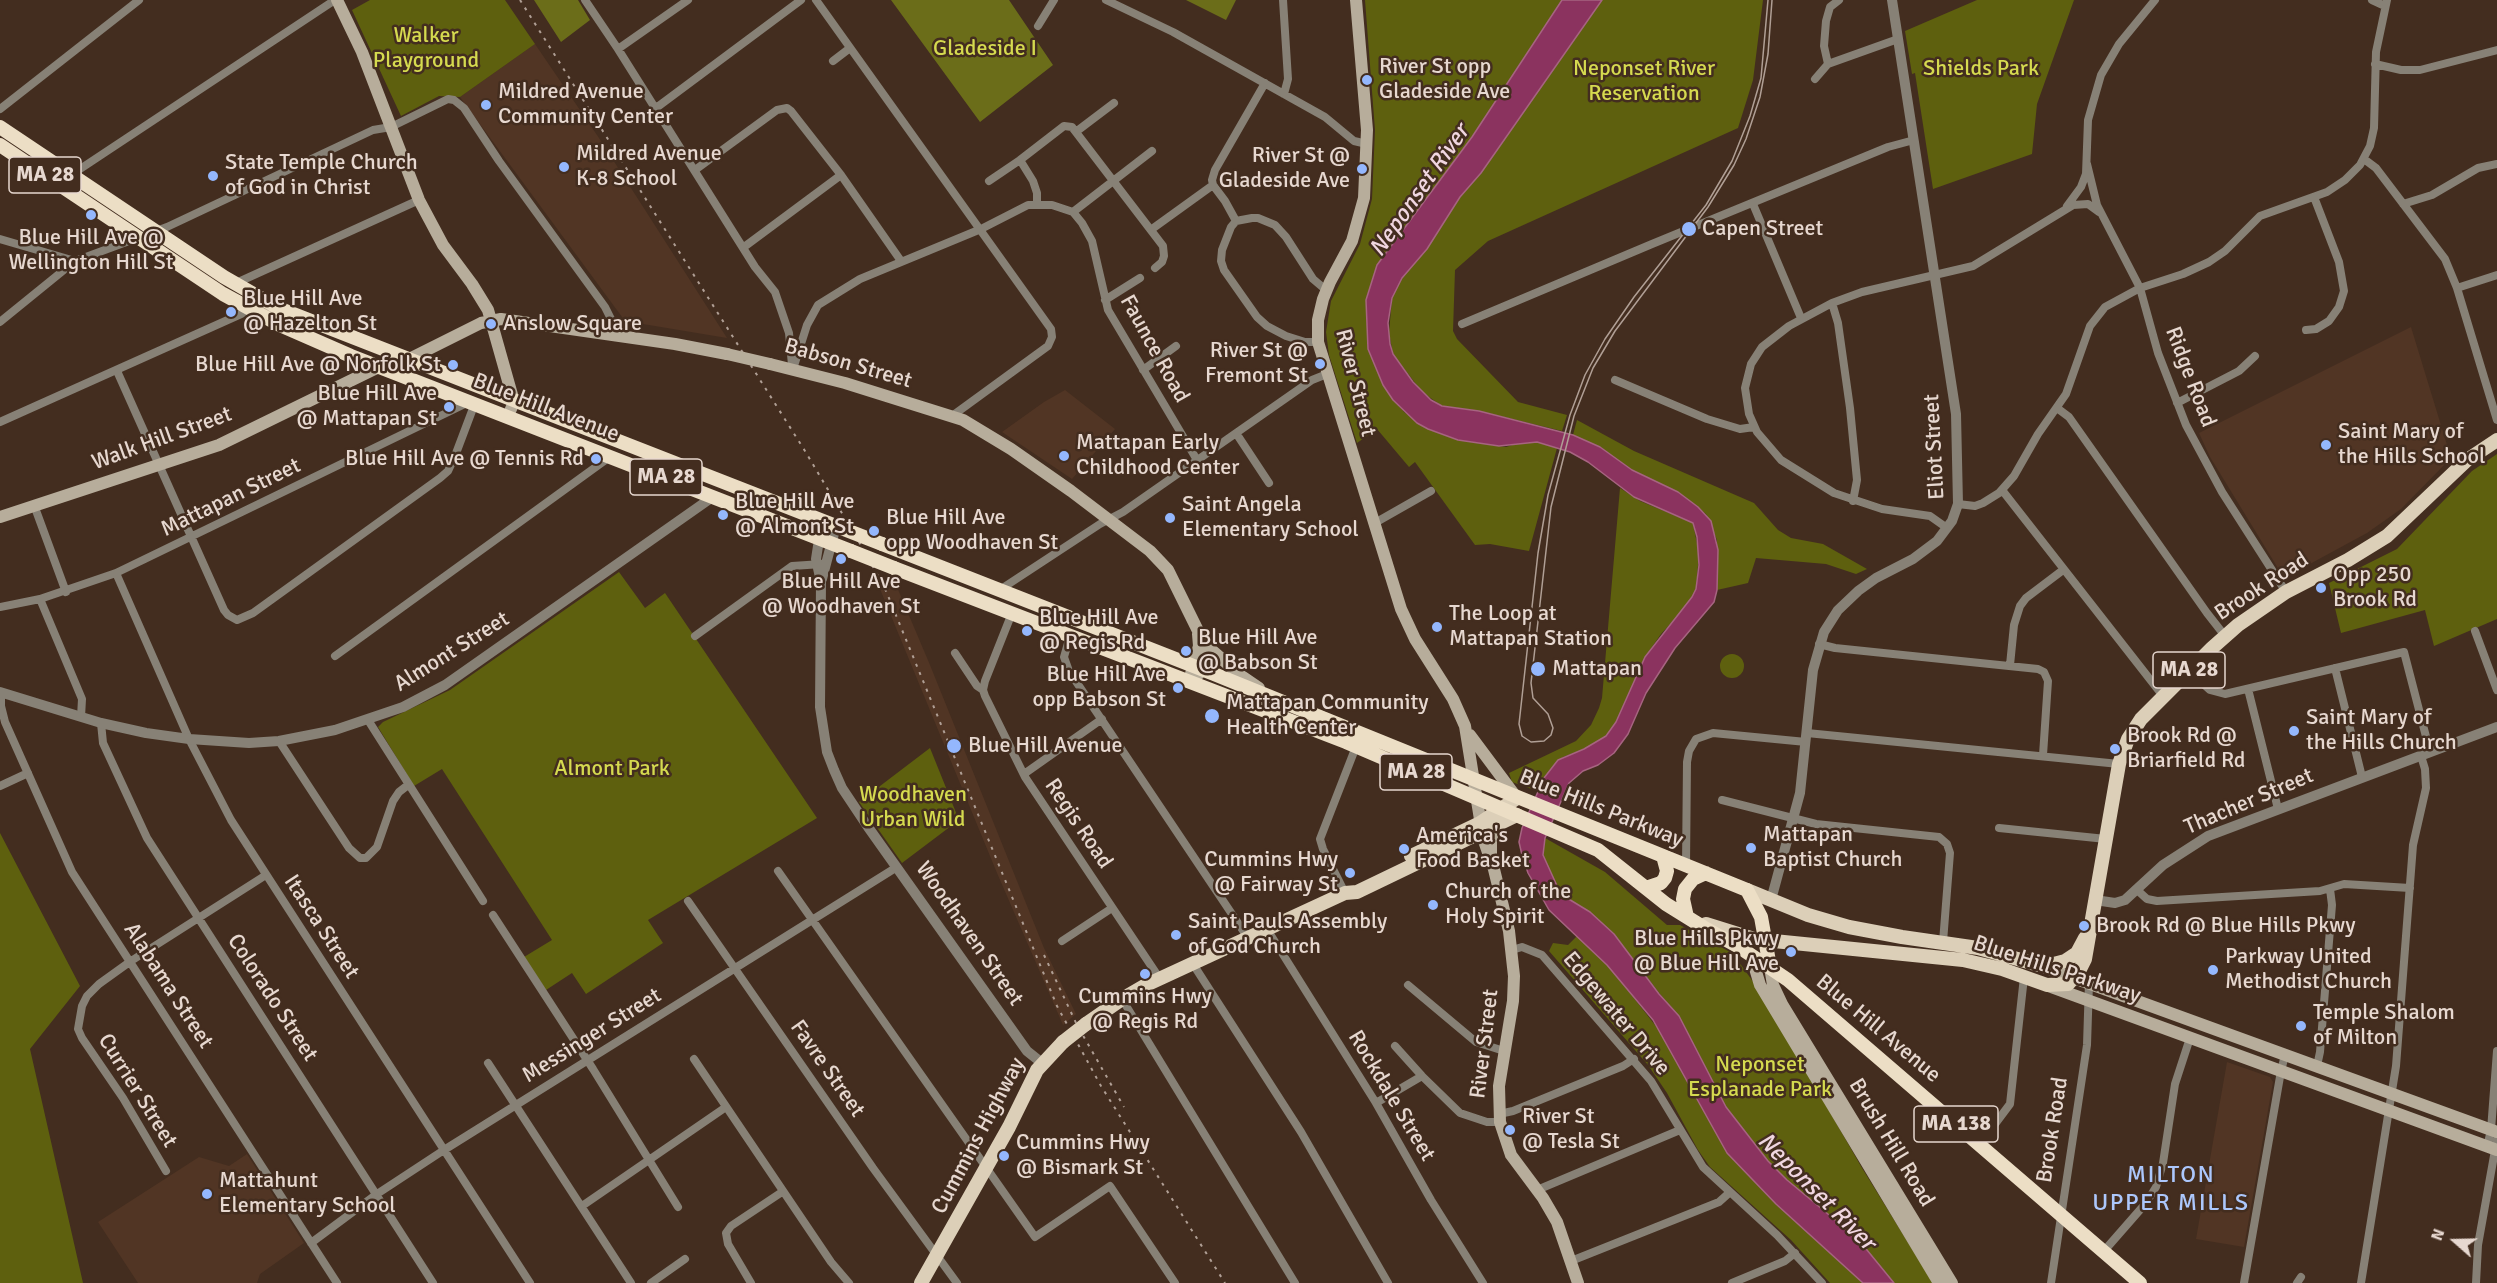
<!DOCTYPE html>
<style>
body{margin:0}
#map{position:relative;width:2497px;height:1283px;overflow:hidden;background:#432d1f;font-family:Signika,sans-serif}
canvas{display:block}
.north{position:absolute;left:2425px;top:1211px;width:60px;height:60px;-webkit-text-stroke:4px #432d1f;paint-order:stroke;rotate:290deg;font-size:16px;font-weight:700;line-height:24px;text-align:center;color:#e7d8d0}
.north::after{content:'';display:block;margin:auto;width:21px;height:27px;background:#e7d8d0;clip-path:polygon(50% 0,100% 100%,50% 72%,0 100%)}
</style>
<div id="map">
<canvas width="2497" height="1283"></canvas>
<div class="north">N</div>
</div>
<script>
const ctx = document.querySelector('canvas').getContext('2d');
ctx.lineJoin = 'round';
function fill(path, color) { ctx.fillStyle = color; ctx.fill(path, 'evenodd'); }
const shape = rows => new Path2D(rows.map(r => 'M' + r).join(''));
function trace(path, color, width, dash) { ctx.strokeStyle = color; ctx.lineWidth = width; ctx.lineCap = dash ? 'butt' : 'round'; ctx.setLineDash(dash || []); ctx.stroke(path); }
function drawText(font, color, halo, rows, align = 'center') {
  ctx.font = font + ' Signika,sans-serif'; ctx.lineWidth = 5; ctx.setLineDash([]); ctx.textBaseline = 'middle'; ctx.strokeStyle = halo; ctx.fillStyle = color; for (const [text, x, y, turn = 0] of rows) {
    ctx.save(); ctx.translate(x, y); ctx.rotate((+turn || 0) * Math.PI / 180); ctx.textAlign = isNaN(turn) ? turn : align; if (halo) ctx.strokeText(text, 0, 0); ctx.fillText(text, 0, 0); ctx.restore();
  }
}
const built = shape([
 [535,44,599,138,727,338,625,321,460,97],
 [2411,327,2451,458,2401,509,2367,533,2284,578,2210,457,2199,433],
 [1065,390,1115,429,1072,479,1002,432,1044,402],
 [873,572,894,580,930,665,1044,948,1076,1014,1063,1025,997,873],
 [2227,1062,2270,1077,2273,1082,2244,1247,2196,1239],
 [247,1154,304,1243,260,1274,257,1283,138,1283,98,1222,199,1157,229,1166]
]);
const green = shape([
 [370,0,505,0,535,44,460,97,439,96,401,116,352,10],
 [1365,0,1562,0,1472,137,1377,265,1366,300,1368,349,1383,385,1404,412,1428,429,1458,440,1506,447,1522,442,1537,442,1557,448,1529,551,1490,544,1475,545,1415,462,1409,467,1377,429,1357,443,1329,355,1326,332,1331,301,1360,244,1372,199,1375,130],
 [1602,0,1763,0,1753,80,1738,128,1488,241,1455,270,1453,331,1457,339,1518,402,1567,415,1562,431,1479,411,1442,406,1422,392,1393,354,1389,333,1392,298,1402,278,1427,249,1460,197,1481,173],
 [1977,0,2074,0,2037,104,2032,154,1933,189,1915,73,1912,74,1905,31],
 [1577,420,1634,451,1747,500,1754,503,1778,530,1791,538,1823,544,1867,569,1856,574,1826,564,1756,558,1748,583,1717,590,1717,540,1706,514,1678,492,1632,470,1600,447,1573,435],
 [2497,454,2497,619,2434,646,2425,610,2341,633,2329,583,2397,549,2472,471],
 [1620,488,1640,501,1693,523,1699,554,1696,589,1687,606,1661,634,1645,657,1616,722,1606,736,1584,749,1563,757,1554,765,1537,791,1512,782,1509,773,1576,741,1591,725,1599,708,1602,698],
 [619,572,645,608,665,593,817,818,648,920,663,943,586,994,572,973,546,990,524,957,552,940,442,769,414,786,378,727,383,722,450,690],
 '1720 666a12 12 0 1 1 24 0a12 12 0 1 1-24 0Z',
 [930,748,959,820,902,863,859,802],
 [0,833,80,986,30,1049,83,1283,0,1283],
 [1545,838,1605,872,1667,925,1680,925,1730,952,1736,958,1762,994,1862,1168,1933,1283,1894,1283,1858,1239,1787,1180,1768,1161,1726,1107,1679,1016,1660,994,1614,934,1590,912,1567,898,1558,888,1543,855],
 [1578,935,1608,965,1662,1034,1727,1153,1776,1204,1863,1283,1830,1283,1791,1240,1710,1167,1698,1150,1667,1093,1648,1065,1549,951,1553,943,1568,945]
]);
const forest = shape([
 [534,0,578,0,590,20,561,42],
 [891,0,1009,0,1053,65,980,122],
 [1186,0,1236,0,1226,20]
]);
const water = shape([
 [1562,0,1602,0,1481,173,1460,197,1427,249,1402,278,1392,298,1388,323,1390,344,1393,354,1413,382,1431,400,1442,406,1479,411,1573,435,1600,447,1632,470,1678,492,1698,507,1711,521,1718,550,1717,590,1714,602,1675,648,1646,693,1628,734,1614,753,1598,765,1583,771,1569,783,1545,838,1543,855,1558,888,1567,898,1590,912,1614,934,1659,994,1679,1016,1726,1107,1768,1161,1787,1180,1858,1239,1894,1283,1863,1283,1776,1204,1727,1153,1653,1020,1607,965,1549,910,1528,873,1522,855,1519,842,1522,828,1544,778,1558,760,1584,749,1606,736,1616,722,1645,657,1692,597,1696,589,1699,565,1697,537,1693,523,1634,497,1588,462,1570,452,1537,442,1499,446,1458,440,1428,429,1417,423,1393,400,1383,385,1368,349,1366,300,1377,265,1472,137,1562,0]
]);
const minor = shape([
 [585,0,618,49,755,267,775,292,789,333,792,365],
 [816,0,1051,329,1052,337,1048,346,952,416],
 [1106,0,1173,32,1325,117,1354,141,1367,144],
 [1283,0,1288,79,1284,94],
 [2372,0,2385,6],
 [1038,26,1054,0],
 [618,49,688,0],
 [833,61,850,48],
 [1828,64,1824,46,1826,21,1830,7,1839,0],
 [2375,64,2401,70,2420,70,2497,50],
 [1815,79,1828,64,1898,39],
 [656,108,801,0],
 [0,109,139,0],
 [1077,131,1114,103],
 [2364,159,2376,168,2445,259,2457,288,2497,420],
 [2087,164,2097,205,2140,288,2158,353,2186,425,2222,492,2286,592],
 [695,170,777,110,787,108,791,111,841,175,901,261],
 [71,175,335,0],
 [989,181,1020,160],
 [1037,204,1037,193,1033,181,1020,160,1064,126,1072,127,1163,246,1164,256,1162,262,1155,268],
 [1753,204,1801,318],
 [2403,204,2432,195,2478,168,2497,164],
 [2067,206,2081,187,2086,174,2088,120,2101,75,2119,44,2155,0],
 [1073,212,1152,151],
 [1236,221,1225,201,1213,185,1212,180,1215,170,1265,83],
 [1152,229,1213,185],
 [0,239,75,261],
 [744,247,841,175],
 [234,284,419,200],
 [2457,288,2497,275],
 [1105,300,1140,278],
 [1832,303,1838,323,1850,408,1857,480,1853,501],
 [0,322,75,261,167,227,373,130,391,127,448,99,454,100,464,108,499,161,605,307,613,323,613,335],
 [1462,324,1652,244,1888,147,1914,140],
 [2306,330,2316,329,2329,321,2339,307,2344,291,2339,262,2314,197],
 [1318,342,1305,342,1286,336,1267,326,1257,317,1224,270,1221,261,1222,250,1231,227,1236,221,1252,218,1258,218,1275,225,1286,237,1313,279,1326,290],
 [793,369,807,325,818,305,860,279,981,229,1028,205,1052,205,1073,212,1082,223,1092,241,1108,310,1197,460],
 [1143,370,1176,346],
 [117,371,224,610,228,615,237,620,253,613,440,478,448,471,455,456,475,403],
 [1615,380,1707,419,1740,429,1754,427],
 [2177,403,2239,371,2255,356],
 [2057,408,2069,417,2207,613,2225,636],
 [0,422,250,310],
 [1236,433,1269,483],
 [2002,490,2163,696],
 [1958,504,1975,506,1983,503,1999,493,2014,476,2038,434,2066,394,2090,326,2105,307,2140,288,2183,274,2209,262,2225,251,2260,216,2327,192,2345,180,2360,165,2370,146,2374,128,2376,52,2387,0],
 [34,505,66,592],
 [1373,524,1431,491],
 [1947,528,1930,516,1882,509,1834,493,1781,460,1757,432,1749,414,1745,388,1751,364,1762,347,1789,326,1832,303,1862,292,1973,266,2073,205,2088,204,2099,212],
 [116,573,189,739,231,820,530,1283],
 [998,591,1100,524,1123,512,1312,380,1327,374],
 [40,599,82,699,81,717],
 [0,607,40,599,116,573,469,402],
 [1012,613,985,681,983,690,985,696,1025,777,1160,979],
 [2475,631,2497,690],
 [695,636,792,566,822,564],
 [1070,636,1064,657,1069,671,1248,938],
 [1819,644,1835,648,2038,669,2044,672,2048,681,2043,755],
 [955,653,977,686,983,690],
 [335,656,611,456],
 [2010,665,2014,625,2020,606,2026,598,2063,570],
 [2335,668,2362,777],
 [2188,670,2210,690,2225,694,2404,652,2430,752],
 [2248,689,2278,809],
 [1,692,1,706,5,722,72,872,337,1283],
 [368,720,483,901],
 [101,723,103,743,147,838,433,1283],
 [1807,733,2119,764],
 [279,741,349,848,360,858,366,858,377,847,393,801,399,792,408,785],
 [1024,774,1102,719],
 [0,786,28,773],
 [1722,800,1816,824,1939,837,1947,844,1950,853,1943,942],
 [1999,828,2106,839],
 [1686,865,1687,762,1689,751,1696,739,1713,733,1806,742],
 [778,871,1035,1237,1110,1186,1175,1283],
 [2136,889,2147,899,2157,901,2320,891,2344,884,2410,888],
 [1345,893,1323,849,1320,839,1357,744],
 [688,901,873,1168,957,1283],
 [493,915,593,1069,678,1207],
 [1267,929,1376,1103,1431,1200,1483,1283],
 [1062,941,1112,908],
 [1512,950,1522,947,1542,955,1651,1081,1703,1167,1777,1235,1822,1283],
 [1193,964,1301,1132,1388,1283],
 [1408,985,1476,1042,1504,1051],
 [1122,999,1295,1283],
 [1395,1046,1422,1076,1460,1113,1487,1122,1500,1122],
 [694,1059,831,1262,849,1283],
 [488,1063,631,1283],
 [2317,1066,2320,1052,2332,905,2330,889],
 [1376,1103,1422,1076],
 [1499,1114,1513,1111,1623,1066,1634,1059],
 [1980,1144,2010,1104,2024,977],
 [2487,1147,2491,1130,2497,1051],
 [166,1171,123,1098,82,1038,78,1029,82,1006,87,996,99,984,131,961,266,875],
 [1537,1190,1680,1130],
 [582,1206,726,1107],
 [311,1243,377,1194,444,1150,897,867],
 [2104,1251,2146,1203,2156,1187,2163,1163,2175,1084,2190,1038],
 [1571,1261,1719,1202,1729,1193],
 [651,1283,685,1259],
 [751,1283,728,1244,726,1233,731,1226,782,1192],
 [1732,1283,1785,1261,1795,1253],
 [2051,1283,2087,1045,2089,983],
 [2244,1283,2281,1071,2285,1055],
 [2297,1283,2301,1277],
 [2361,1283,2396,1066,2413,845,2426,788,2425,769,2421,756],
 [2476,1283,2478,1245,2497,1139]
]);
const tertiary = shape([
 [831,525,818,546,816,559,821,582,820,707,827,752,834,770,842,788,868,827,1027,1051,1042,1063],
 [822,579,836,526],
 [0,692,101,723,146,733,189,739,249,743,279,741,335,730,403,707,445,685,714,496],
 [1771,900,1800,793,1813,670,1824,632,1838,610,1858,591,1876,578,1913,559,1937,541,1952,521,1958,504,1956,414,1892,0],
 [2095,900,2115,903,2125,900,2163,865,2208,836,2497,727]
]);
const secondary = shape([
 [337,0,362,52,419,200,443,245,472,284,488,310,514,402,508,416],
 [1356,0,1367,130,1364,198,1352,241,1330,282,1323,299,1318,320,1318,342,1401,609,1415,639,1453,699,1465,726,1483,838,1492,864],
 [407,360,481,323,501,319,675,344,727,354],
 [770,364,845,383,963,420,1011,449,1071,491,1150,551,1168,570,1207,649,1202,670,1192,682],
 [0,517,219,445,399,357],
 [1206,645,1240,675,1259,688],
 [1191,674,1199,646,1198,634],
 [1470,735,1517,798],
 [1494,826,1491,841,1491,857,1509,931,1514,976,1513,1001,1499,1086,1500,1122,1511,1155,1543,1198,1557,1222,1578,1283],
 [1751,955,1760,985,1939,1283],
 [2041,966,2497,1132],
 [1770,967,1773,985,1782,1004,1952,1283],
 [2046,985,2497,1150]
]);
const primary = shape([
 [1411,856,1480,823,1517,798],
 [1747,890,1808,915,1849,927,1902,937,1978,948,2039,965,2050,965,2065,961,2077,953,2085,938],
 [1706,924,1754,939,1963,960,2002,969,2047,985,2068,984,2078,973,2085,959,2119,764,2128,739,2141,719,2212,648,2238,625,2286,592,2348,560,2387,536,2467,460,2497,440],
 [1086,1024,1122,999,1146,985,1345,893,1357,892,1517,815],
 [921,1283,1009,1127,1037,1070,1063,1042]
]);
const trunk = shape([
 [0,127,224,277,278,308,836,526],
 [0,145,223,294,280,325,351,356,851,551],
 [882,544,1214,674,1747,890,1761,917,1770,967],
 [894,568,1346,742,1598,850,1666,904,1703,927,1739,947,1788,980,2140,1283],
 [1646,888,1661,883,1665,878,1667,871,1663,856],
 [1687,917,1683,899,1685,889,1693,879,1706,873]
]);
const tram = shape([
 [1768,0,1761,78,1750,116,1732,161,1706,205,1634,297,1605,339,1585,375,1570,415,1548,495,1538,553,1519,724,1522,736,1531,742,1544,741,1551,735,1553,728,1548,714,1533,698,1531,683,1551,507,1574,416,1593,368,1615,331,1708,207,1734,165,1746,139,1760,97,1768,54,1772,0]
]);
const rail = shape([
 [520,0,805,451,865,552,886,591,1057,1006,1101,1086,1225,1283],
 [1044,955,1077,1025,1124,1107]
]);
const secondaryBridge = shape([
 [727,354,770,364]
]);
const primaryBridge = shape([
 [1063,1042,1086,1024]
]);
const trunkBridge = shape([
 [836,526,882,544],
 [851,551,894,568]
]);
const markers = [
 [1367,80,6,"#94b7fd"],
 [486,105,6,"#94b7fd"],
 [564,167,6,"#94b7fd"],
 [1362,169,6,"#94b7fd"],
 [213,176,6,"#94b7fd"],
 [91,215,6,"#94b7fd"],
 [1689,229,8,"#94b7fd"],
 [231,312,6,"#94b7fd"],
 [491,324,6,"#94b7fd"],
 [1320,364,6,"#94b7fd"],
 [453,365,6,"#94b7fd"],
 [449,407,6,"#94b7fd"],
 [2326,445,6,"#94b7fd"],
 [1064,456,6,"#94b7fd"],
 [596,459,6,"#94b7fd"],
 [723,515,6,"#94b7fd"],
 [1170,518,6,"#94b7fd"],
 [874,531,6,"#94b7fd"],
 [841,559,6,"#94b7fd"],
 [2321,588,6,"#94b7fd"],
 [1437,627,6,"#94b7fd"],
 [1027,631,6,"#94b7fd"],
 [1186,651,6,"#94b7fd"],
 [1538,669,8,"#94b7fd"],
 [1178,688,6,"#94b7fd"],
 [1212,716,8,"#94b7fd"],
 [2294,731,6,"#94b7fd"],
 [954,746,8,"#94b7fd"],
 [2115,749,6,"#94b7fd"],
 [1751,848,6,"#94b7fd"],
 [1404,849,6,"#94b7fd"],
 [1350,873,6,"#94b7fd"],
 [1433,905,6,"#94b7fd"],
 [2084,926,6,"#94b7fd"],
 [1176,935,6,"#94b7fd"],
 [1791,952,6,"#94b7fd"],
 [2213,970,6,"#94b7fd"],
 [1145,974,6,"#94b7fd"],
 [2301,1026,6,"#94b7fd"],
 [1510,1130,6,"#94b7fd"],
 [1004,1156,6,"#94b7fd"],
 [207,1194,6,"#94b7fd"]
];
const shields = [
 [45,175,72],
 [666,477,72],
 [2189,670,72],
 [1416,772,72],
 [1956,1124,84]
];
const shieldNames = [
 ["MA 28",45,175],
 ["MA 28",666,477],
 ["MA 28",2189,670],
 ["MA 28",1416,772],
 ["MA 138",1956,1124]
];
const parkNames = [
 ["Walker",426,36],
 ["Playground",426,61],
 ["Gladeside I",985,49],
 ["Neponset River",1644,69],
 ["Reservation",1644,94],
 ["Shields Park",1981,69],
 ["Almont Park",612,769],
 ["Woodhaven",913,795],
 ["Urban Wild",913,820],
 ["Neponset",1760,1065],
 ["Esplanade Park",1760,1090]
];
const poiNames = [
 ["River St opp",1379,67],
 ["Gladeside Ave",1379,92],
 ["Mildred Avenue",498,92],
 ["Community Center",498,117],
 ["Mildred Avenue",576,154],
 ["K-8 School",576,179],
 ["River St @",1350,156,"right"],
 ["Gladeside Ave",1350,181,"right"],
 ["State Temple Church",225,163],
 ["of God in Christ",225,188],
 ["Capen Street",1702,229],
 ["Blue Hill Ave @",91,238,"center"],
 ["Wellington Hill St",91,263,"center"],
 ["Blue Hill Ave",243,299],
 ["@ Hazelton St",243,324],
 ["Anslow Square",503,324],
 ["River St @",1308,351,"right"],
 ["Fremont St",1308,376,"right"],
 ["Blue Hill Ave @ Norfolk St",441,365,"right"],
 ["Blue Hill Ave",437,394,"right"],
 ["@ Mattapan St",437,419,"right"],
 ["Saint Mary of",2338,432],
 ["the Hills School",2338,457],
 ["Mattapan Early",1076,443],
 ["Childhood Center",1076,468],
 ["Blue Hill Ave @ Tennis Rd",584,459,"right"],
 ["Blue Hill Ave",735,502],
 ["@ Almont St",735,527],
 ["Saint Angela",1182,505],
 ["Elementary School",1182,530],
 ["Blue Hill Ave",886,518],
 ["opp Woodhaven St",886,543],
 ["Opp 250",2333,575],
 ["Brook Rd",2333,600],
 ["Blue Hill Ave",841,582,"center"],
 ["@ Woodhaven St",841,607,"center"],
 ["The Loop at",1449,614],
 ["Mattapan Station",1449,639],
 ["Blue Hill Ave",1039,618],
 ["@ Regis Rd",1039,643],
 ["Blue Hill Ave",1198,638],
 ["@ Babson St",1198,663],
 ["Mattapan",1552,669],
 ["Blue Hill Ave",1166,675,"right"],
 ["opp Babson St",1166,700,"right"],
 ["Mattapan Community",1226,703],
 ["Health Center",1226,728],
 ["Saint Mary of",2306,718],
 ["the Hills Church",2306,743],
 ["Brook Rd @",2127,736],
 ["Briarfield Rd",2127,761],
 ["Blue Hill Avenue",968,746],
 ["Mattapan",1763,835],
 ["Baptist Church",1763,860],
 ["America's",1416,836],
 ["Food Basket",1416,861],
 ["Cummins Hwy",1338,860,"right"],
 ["@ Fairway St",1338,885,"right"],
 ["Church of the",1445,892],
 ["Holy Spirit",1445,917],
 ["Saint Pauls Assembly",1188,922],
 ["of God Church",1188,947],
 ["Brook Rd @ Blue Hills Pkwy",2096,926],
 ["Blue Hills Pkwy",1779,939,"right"],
 ["@ Blue Hill Ave",1779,964,"right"],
 ["Parkway United",2225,957],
 ["Methodist Church",2225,982],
 ["Cummins Hwy",1145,997,"center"],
 ["@ Regis Rd",1145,1022,"center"],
 ["Temple Shalom",2313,1013],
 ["of Milton",2313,1038],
 ["River St",1522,1117],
 ["@ Tesla St",1522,1142],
 ["Cummins Hwy",1016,1143],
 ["@ Bismark St",1016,1168],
 ["Mattahunt",219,1181],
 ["Elementary School",219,1206]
];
const streetNames = [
 ["Faunce Road",1154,349,61],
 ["Babson Street",848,364,16],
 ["Ridge Road",2190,377,69],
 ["River Street",1355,383,76],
 ["Blue Hill Avenue",546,408,21],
 ["Walk Hill Street",162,439,-20],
 ["Eliot Street",1935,447,-93],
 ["Mattapan Street",231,498,-26],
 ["Brook Road",2262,587,-33],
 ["Almont Street",452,652,-32],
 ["Thacher Street",2249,802,-23],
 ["Blue Hills Parkway",1601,809,22],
 ["Regis Road",1078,824,56],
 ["Itasca Street",321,927,57],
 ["Woodhaven Street",969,934,55],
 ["Blue Hills Parkway",2057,970,18],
 ["Alabama Street",168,986,57],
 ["Colorado Street",272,998,57],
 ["Edgewater Drive",1616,1014,50],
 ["Blue Hill Avenue",1878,1029,40],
 ["Messinger Street",592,1036,-32],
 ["River Street",1485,1044,-83],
 ["Favre Street",827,1069,55],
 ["Currier Street",137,1091,58],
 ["Rockdale Street",1391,1096,59],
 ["Brook Road",2053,1130,-81],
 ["Cummins Highway",979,1136,-62],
 ["Brush Hill Road",1891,1143,59]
];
const waterNames = [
 ["Neponset River",1420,191,-55],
 ["Neponset River",1816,1192,45]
];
const neighbourhoodNames = [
 ["MILTON",2171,1176],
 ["UPPER MILLS",2171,1204]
];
fill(built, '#513524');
fill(green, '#5e600e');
fill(forest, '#6b6d19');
fill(water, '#8b335f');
trace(water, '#a76481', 1.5);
trace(minor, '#878176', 8);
trace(tertiary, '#878176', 10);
trace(secondary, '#b7ad9b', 12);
trace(primary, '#dccfb8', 14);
trace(trunk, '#ecdec5', 14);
trace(tram, '#b09f95', 1.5);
trace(rail, '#b09f95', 2, [3, 6]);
trace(secondaryBridge, '#b7ad9b', 12);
trace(primaryBridge, '#dccfb8', 14);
trace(trunkBridge, '#ecdec5', 14);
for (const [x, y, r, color] of markers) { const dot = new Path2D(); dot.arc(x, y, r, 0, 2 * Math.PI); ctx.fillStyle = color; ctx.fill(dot); trace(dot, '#432d1f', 2); }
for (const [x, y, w] of shields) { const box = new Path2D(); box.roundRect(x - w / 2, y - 18, w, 36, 4.5); ctx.fillStyle = '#432d1f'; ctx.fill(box); trace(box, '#e7d8d0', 1.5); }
drawText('bold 21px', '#e7d8d0', null, shieldNames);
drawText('22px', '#d5da4f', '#432d1f', parkNames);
drawText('22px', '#e7d8d0', '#432d1f', poiNames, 'left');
drawText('22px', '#e7d8d0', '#432d1f', streetNames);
drawText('italic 24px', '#f0d6e0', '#432d1f', waterNames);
ctx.letterSpacing = '1.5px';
drawText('24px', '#acc7fc', '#432d1f', neighbourhoodNames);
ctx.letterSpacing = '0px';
</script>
